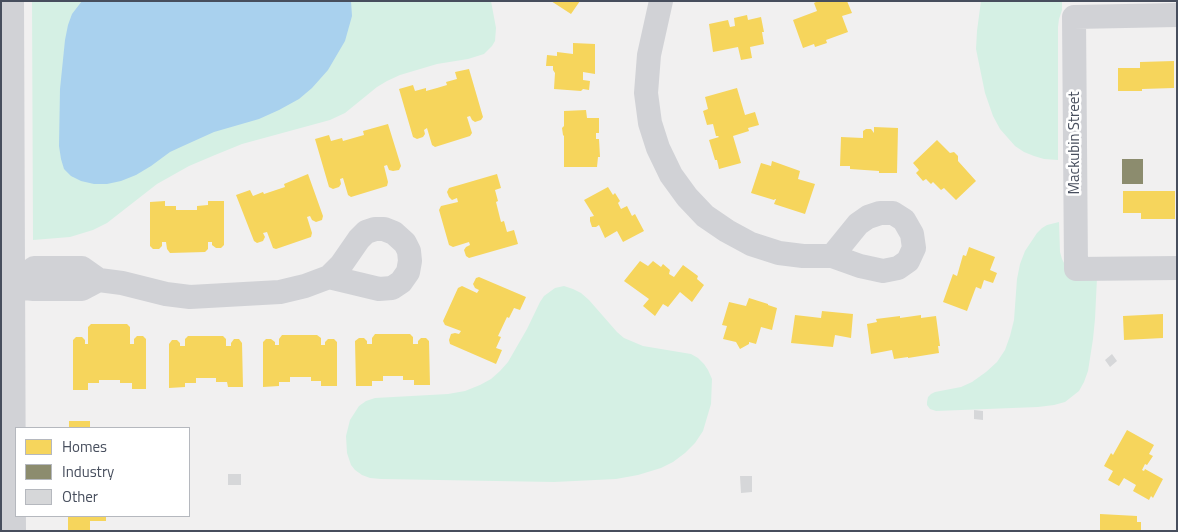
<!DOCTYPE html>
<style>
body{margin:0}
#map{position:relative;width:1178px;height:532px;overflow:hidden;background:#f1f0f0;font-family:"Titillium Web",sans-serif}
canvas{display:block}
.frame{position:absolute;inset:0;border:2px solid #474e5d;pointer-events:none}
.legend{position:absolute;left:15px;top:427px;width:175px;height:90px;box-sizing:border-box;background:#fff;border:1px solid #b5b8be;margin:0;padding:6px 9px;list-style:none;font-size:15px;color:#474e5d}
.legend li{display:flex;align-items:center;gap:10px;height:25px}
.legend b{width:25px;border:1px solid #b5b8be}
</style>
<div id="map">
<canvas width="1178" height="532"></canvas>
<div class="frame"></div>
<ul class="legend">
<li><b style="height:14px;background:#f6d55c"></b>Homes</li>
<li><b style="height:14px;background:#8c8c6e"></b>Industry</li>
<li><b style="height:14px;background:#d6d7d9"></b>Other</li>
</ul>
</div>
<script>
const ctx = document.querySelector('canvas').getContext('2d');
ctx.lineJoin = 'round';
function fill(path, color) { ctx.fillStyle = color; ctx.fill(path, 'evenodd'); }
const shape = rows => new Path2D(rows.map(r => 'M' + r).join(''));
function trace(path, color, width, dash) { ctx.strokeStyle = color; ctx.lineWidth = width; ctx.lineCap = dash ? 'butt' : 'round'; ctx.setLineDash(dash || []); ctx.stroke(path); }
function drawText(font, color, halo, rows, align = 'center') {
  ctx.font = font + ' "Titillium Web",sans-serif'; ctx.lineWidth = 5; ctx.setLineDash([]); ctx.textBaseline = 'middle'; ctx.strokeStyle = halo; ctx.fillStyle = color; for (const [text, x, y, turn = 0] of rows) {
    ctx.save(); ctx.translate(x, y); ctx.rotate((+turn || 0) * Math.PI / 180); ctx.textAlign = isNaN(turn) ? turn : align; if (halo) ctx.strokeText(text, 0, 0); ctx.fillText(text, 0, 0); ctx.restore();
  }
}
const green = shape([
 [32,1,491,1,496,28,495,41,492,46,484,54,468,59,437,64,400,75,387,81,377,87,345,113,330,120,242,144,215,155,189,166,157,184,107,223,93,230,70,237,33,240],
 [981,1,1062,1,1062,10,1059,19,1058,27,1058,160,1044,159,1034,156,1024,152,1015,146,1000,129,993,116,985,93,976,49,977,31],
 [1059,222,1060,252,1062,259,1066,267,1097,278,1095,319,1093,339,1088,371,1084,382,1079,391,1065,402,1054,405,1038,407,936,411,930,409,927,405,927,402,928,397,931,394,935,392,961,387,972,382,986,372,997,362,1005,350,1010,336,1014,320,1017,279,1020,264,1025,251,1037,233,1042,228,1047,225],
 [564,286,573,289,581,293,589,300,617,332,624,338,643,346,691,354,698,358,704,364,708,370,712,379,711,404,703,431,695,443,685,453,673,462,661,468,638,475,616,479,554,482,381,479,370,478,362,475,355,470,351,465,347,453,346,436,350,420,359,406,366,401,375,398,448,394,465,391,480,385,491,379,500,371,508,362,527,329,540,302,544,296,555,288]
]);
const water = shape([
 [82,1,351,1,352,16,345,41,328,70,312,88,299,99,279,110,259,119,214,132,183,146,170,152,151,166,136,175,121,181,107,184,94,184,81,181,71,176,64,169,61,159,59,146,60,89,65,40,68,25,72,14]
]);
const homes = shape([
 [551,1,580,1,571,14],
 [818,1,847,1,852,13,842,16,848,32,826,40,827,43,815,47,814,44,803,48,793,20,817,11,814,3],
 [747,15,748,20,761,17,764,32,762,32,764,44,750,47,752,58,741,60,738,47,713,52,709,24,728,20,730,27,735,26,734,18],
 [573,43,595,44,595,74,583,72,583,80,590,81,589,90,583,89,581,91,554,89,555,73,553,70,553,66,546,66,547,55,557,56,557,52,573,54],
 [1174,61,1174,88,1142,89,1142,91,1118,91,1118,68,1140,68,1140,62],
 [469,69,483,117,481,120,475,122,472,120,470,116,467,117,472,133,470,136,435,147,432,145,427,128,424,130,425,134,423,137,417,139,413,137,399,89,413,85,415,91,426,88,426,91,437,88,447,85,446,82,457,79,455,72],
 [737,88,745,115,755,112,759,125,748,128,749,131,733,136,741,163,719,169,717,160,715,160,709,140,719,137,718,136,716,136,713,124,707,125,703,111,708,109,705,97],
 [586,110,587,118,599,118,599,133,596,133,596,139,599,139,600,157,598,157,597,167,564,167,564,136,563,135,562,128,564,126,564,111],
 [388,124,401,166,399,170,393,171,389,170,387,165,384,166,388,182,387,186,351,197,348,195,343,178,340,179,341,184,339,187,333,189,329,187,315,139,329,135,331,141,342,138,343,141,364,135,363,131],
 [874,127,898,128,897,173,879,173,879,171,850,169,850,166,840,166,841,137,863,138,863,131,866,129,871,129,874,133],
 [937,140,950,153,954,152,958,156,958,161,976,181,956,200,944,188,941,190,933,182,931,184,926,179,923,181,916,173,919,170,913,163],
 [772,161,800,171,798,179,815,184,805,214,774,204,776,199,775,199,774,200,751,193,761,163,771,166],
 [308,174,323,216,322,220,316,222,312,220,310,216,307,217,312,233,311,237,276,249,273,248,267,232,263,233,265,237,263,241,257,243,254,241,236,195,250,190,253,196,263,192,264,194,285,187,284,184],
 [497,174,501,188,495,190,498,201,496,202,501,222,504,221,507,232,514,230,518,244,469,258,466,256,464,250,466,247,470,245,469,242,453,247,449,245,439,210,441,206,458,202,457,198,452,200,449,197,447,192,449,188],
 [608,187,613,195,615,193,620,201,618,203,621,209,627,206,632,216,635,214,644,231,623,242,617,231,605,238,599,225,596,227,592,227,590,221,590,217,594,216,584,200],
 [1123,191,1175,191,1175,219,1141,219,1141,213,1123,213],
 [165,201,165,206,176,206,176,210,197,210,197,206,208,205,208,201,224,201,224,245,221,248,216,248,212,245,212,242,208,242,208,249,205,252,170,253,167,249,166,242,162,242,162,246,159,249,153,249,150,246,150,202],
 [969,247,995,257,990,270,997,273,993,283,984,280,981,289,976,287,967,311,943,302,953,274,957,276,963,255,966,256],
 [640,261,648,266,653,261,661,267,663,264,670,270,669,274,674,277,683,265,698,276,697,279,704,285,692,302,680,292,668,307,663,304,655,316,643,306,649,299,624,281],
 [479,277,526,297,520,310,514,308,509,318,507,317,498,336,501,337,496,348,502,350,496,364,450,344,449,340,451,334,455,333,459,334,461,331,445,325,443,321,458,288,462,286,477,293,479,290,475,288,473,284,476,278],
 [749,298,768,304,768,305,777,308,772,330,761,327,756,344,749,342,749,344,740,349,736,342,723,339,727,326,722,325,729,302,746,306],
 [822,311,853,314,851,338,835,335,833,347,791,343,795,315,821,318],
 [1163,314,1163,338,1124,340,1123,316],
 [921,315,921,318,936,316,940,346,938,346,939,353,908,358,908,357,894,359,892,350,871,354,867,324,877,322,876,319,900,316,900,318],
 [91,324,127,324,130,327,130,344,134,344,134,339,137,336,143,336,146,339,146,389,132,389,132,383,120,383,120,380,99,380,99,383,88,383,88,390,73,390,73,340,76,337,82,337,85,340,85,344,88,344,88,327],
 [375,334,410,334,413,337,413,344,418,344,418,341,421,338,426,338,429,341,430,385,414,385,414,380,403,380,403,376,383,376,383,381,372,381,372,386,356,386,355,341,359,338,364,338,367,341,367,344,372,344,372,338],
 [282,335,317,335,321,338,321,345,325,345,325,342,328,339,334,339,337,342,337,386,321,386,321,381,311,381,311,377,290,377,290,382,279,382,279,386,263,387,263,342,266,339,271,339,275,342,275,345,279,345,279,339],
 [188,336,223,336,226,339,226,346,231,346,231,343,234,339,239,339,242,343,243,387,228,387,227,382,216,382,216,378,196,378,196,383,185,383,185,387,169,388,169,344,172,340,177,340,180,343,180,346,185,346,185,339],
 [69,421,90,421,90,428,69,428],
 [1127,430,1154,445,1149,454,1153,456,1147,465,1145,464,1142,470,1144,471,1145,469,1163,479,1153,498,1151,496,1149,500,1133,491,1136,485,1124,478,1119,486,1108,480,1113,471,1104,466,1111,453,1113,455],
 [1100,514,1137,516,1137,522,1141,522,1141,531,1100,531],
 [68,516,106,516,106,521,90,521,90,531,70,531,68,530]
]);
const industry = shape([
 [1122,159,1143,159,1143,184,1122,184]
]);
const building = shape([
 [1112,354,1117,361,1110,367,1105,360],
 [974,410,983,411,983,420,974,419],
 [228,474,241,474,241,485,228,485],
 [740,476,752,476,752,492,741,493]
]);
const minor = shape([
 [12,1,14,531],
 [661,1,649,55,646,93,650,123,658,148,671,175,687,197,705,216,727,231,751,244,779,253,803,256,832,256,860,266,883,271,898,268,908,261,914,248,912,234,904,220,893,213,880,213,868,217,858,224,832,256],
 [1177,15,1074,17,1076,269,1177,268],
 [375,229,384,229,394,233,405,243,409,251,410,261,408,272,401,282,392,288,379,289,329,277,341,265,359,239,366,232,375,229],
 [3,286,34,289,82,289,99,280],
 [13,286,34,268,82,268,99,280,122,283,166,294,190,297,280,292,305,286,329,277]
]);
const streetNames = [
 ["Mackubin Street",1075,143,-90]
];
fill(green, '#d5f0e4');
fill(water, '#a9d1ee');
fill(homes, '#f6d55c');
fill(industry, '#8c8c6e');
fill(building, '#d6d7d9');
trace(minor, '#d1d2d6', 24);
drawText('15px', '#474e5d', '#fff', streetNames);
</script>
